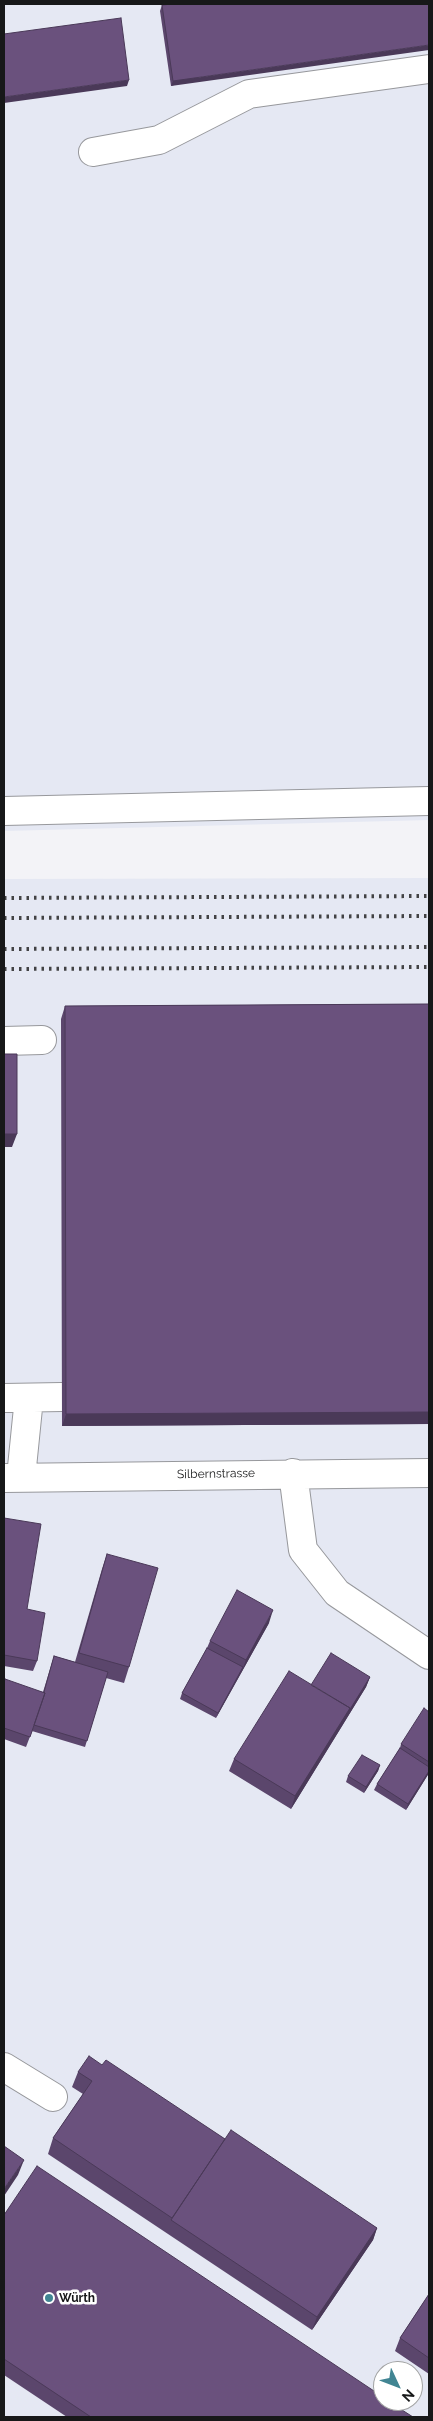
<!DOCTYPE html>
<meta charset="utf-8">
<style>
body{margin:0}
#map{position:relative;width:433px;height:2421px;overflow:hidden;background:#f3f3f7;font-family:Raleway,sans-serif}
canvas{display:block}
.frame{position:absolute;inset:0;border:5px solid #171819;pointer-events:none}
.north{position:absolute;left:373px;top:2361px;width:50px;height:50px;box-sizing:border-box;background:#fff;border:1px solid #a2a3a3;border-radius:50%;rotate:133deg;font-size:14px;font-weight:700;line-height:20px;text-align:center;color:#171819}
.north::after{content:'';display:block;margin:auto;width:18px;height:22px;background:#418593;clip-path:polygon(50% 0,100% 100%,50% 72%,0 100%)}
</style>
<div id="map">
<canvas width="433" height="2421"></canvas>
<div class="frame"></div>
<div class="north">N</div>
</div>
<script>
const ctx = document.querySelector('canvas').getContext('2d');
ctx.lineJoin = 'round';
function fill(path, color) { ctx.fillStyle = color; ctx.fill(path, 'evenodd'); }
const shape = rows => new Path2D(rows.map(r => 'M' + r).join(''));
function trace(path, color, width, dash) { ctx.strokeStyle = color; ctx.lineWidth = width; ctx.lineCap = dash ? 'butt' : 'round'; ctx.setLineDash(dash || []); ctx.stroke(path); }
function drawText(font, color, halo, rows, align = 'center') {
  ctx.font = font + ' Raleway,sans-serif'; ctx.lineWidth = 5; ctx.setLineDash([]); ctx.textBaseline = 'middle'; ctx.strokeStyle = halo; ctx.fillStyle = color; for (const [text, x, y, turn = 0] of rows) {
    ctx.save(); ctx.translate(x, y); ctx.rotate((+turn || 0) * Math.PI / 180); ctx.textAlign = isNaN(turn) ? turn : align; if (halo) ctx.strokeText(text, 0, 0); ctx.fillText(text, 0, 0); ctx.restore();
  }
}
const built = shape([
 [4,4,429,4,429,820,4,831],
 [429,878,429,2417,4,2417,4,879],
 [383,2371,413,2371,413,2401,383,2401]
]);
const minor = shape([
 [93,152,159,140,249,94,429,69],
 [4,811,429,801],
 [4,1041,42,1040],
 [4,1398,62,1397],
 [293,1473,303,1550,337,1593,429,1655],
 [21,1477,29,1398],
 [4,1478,429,1473],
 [4,2067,53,2097]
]);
const rail = shape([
 [4,898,429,896],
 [4,918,429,916],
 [4,949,429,947],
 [4,969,429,967]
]);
const wall = shape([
 [429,4,171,86,160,11,162,5],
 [429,1004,429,1424,62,1426,61,1019,65,1006],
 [4,1518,27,1609,37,1661,33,1671,4,1666],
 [107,1554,129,1667,124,1683,106,1678,85,1747,32,1731,34,1726,26,1747,4,1739,4,1683,43,1692,54,1656,75,1662,102,1569],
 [269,1623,216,1718,180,1699,182,1693,207,1648,210,1641],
 [370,1677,366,1687,291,1809,229,1771,234,1759],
 [429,1712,429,1773,406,1810,374,1790,377,1784,400,1748,401,1744],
 [380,1765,378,1771,364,1793,346,1782,348,1776],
 [102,2065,225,2139,377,2228,373,2240,312,2330,48,2154,53,2138,83,2094,72,2087,78,2072],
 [4,2215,413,2417,67,2417,4,2375],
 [429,2294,429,2374,395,2351,400,2338]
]);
const shadedWall = shape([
 [429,45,429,50,171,86,173,81],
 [129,80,127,86,4,103,4,97],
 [4,1134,17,1134,12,1147,4,1147],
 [429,1412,429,1424,62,1426,66,1414],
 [273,1610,269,1623,216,1718,218,1713,243,1668,246,1660],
 [370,1677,366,1687,291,1809,295,1796,350,1708],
 [380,1765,378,1771,364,1793,366,1787],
 [429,1771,429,1773,406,1810,408,1804],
 [24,2160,18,2175,4,2196,4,2189],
 [377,2228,373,2240,312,2330,317,2317]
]);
const building = shape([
 [173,4,429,4,429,45,173,81,162,5,173,4],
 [121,18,129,80,4,97,4,34,121,18],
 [429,1004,429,1412,66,1414,65,1006,429,1004],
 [4,1054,17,1054,17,1134,4,1134,4,1054],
 [4,1518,41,1524,27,1609,45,1613,37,1661,4,1655,4,1518],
 [107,1554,158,1568,129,1667,79,1653,107,1554],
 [237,1590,273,1610,246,1660,210,1641,237,1590],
 [207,1648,243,1667,218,1713,182,1693,207,1648],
 [331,1653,370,1677,349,1711,350,1708,311,1685,331,1653],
 [54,1656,108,1672,87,1741,34,1725,45,1693,44,1692,54,1656],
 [289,1671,350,1708,295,1796,234,1759,289,1671],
 [5,1679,45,1693,30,1737,4,1728,4,1683,5,1679],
 [424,1708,429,1712,429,1762,401,1744,424,1708],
 [400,1748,429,1767,429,1771,408,1804,377,1784,400,1748],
 [362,1755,380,1765,366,1787,348,1776,362,1755],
 [89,2056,102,2065,106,2060,225,2139,172,2218,53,2138,92,2081,78,2072,89,2056],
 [231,2130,377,2228,317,2317,171,2220,231,2130],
 [4,2146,24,2160,4,2189,4,2146],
 [37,2166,383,2397,383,2401,388,2401,413,2417,91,2417,4,2359,4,2215,37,2166],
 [429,2294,429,2358,400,2338,429,2294]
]);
const markers = [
 [49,2298,5,"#418593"]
];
const streetNames = [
 ["Silbernstrasse",216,1474,-1]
];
const poiNames = [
 ["Würth",59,2298]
];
fill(built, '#e5e8f3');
trace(minor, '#97989c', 30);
trace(minor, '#fff', 28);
trace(rail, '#424244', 4, [2.5, 5]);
fill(wall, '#5b466c');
fill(shadedWall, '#4a3958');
fill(building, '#6a517d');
trace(building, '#4a3958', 1);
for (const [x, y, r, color] of markers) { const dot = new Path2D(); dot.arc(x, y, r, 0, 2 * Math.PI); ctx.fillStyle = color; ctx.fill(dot); trace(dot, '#fff', 2); }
drawText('12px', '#171819', '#fff', streetNames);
drawText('bold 12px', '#171819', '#fff', poiNames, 'left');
</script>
